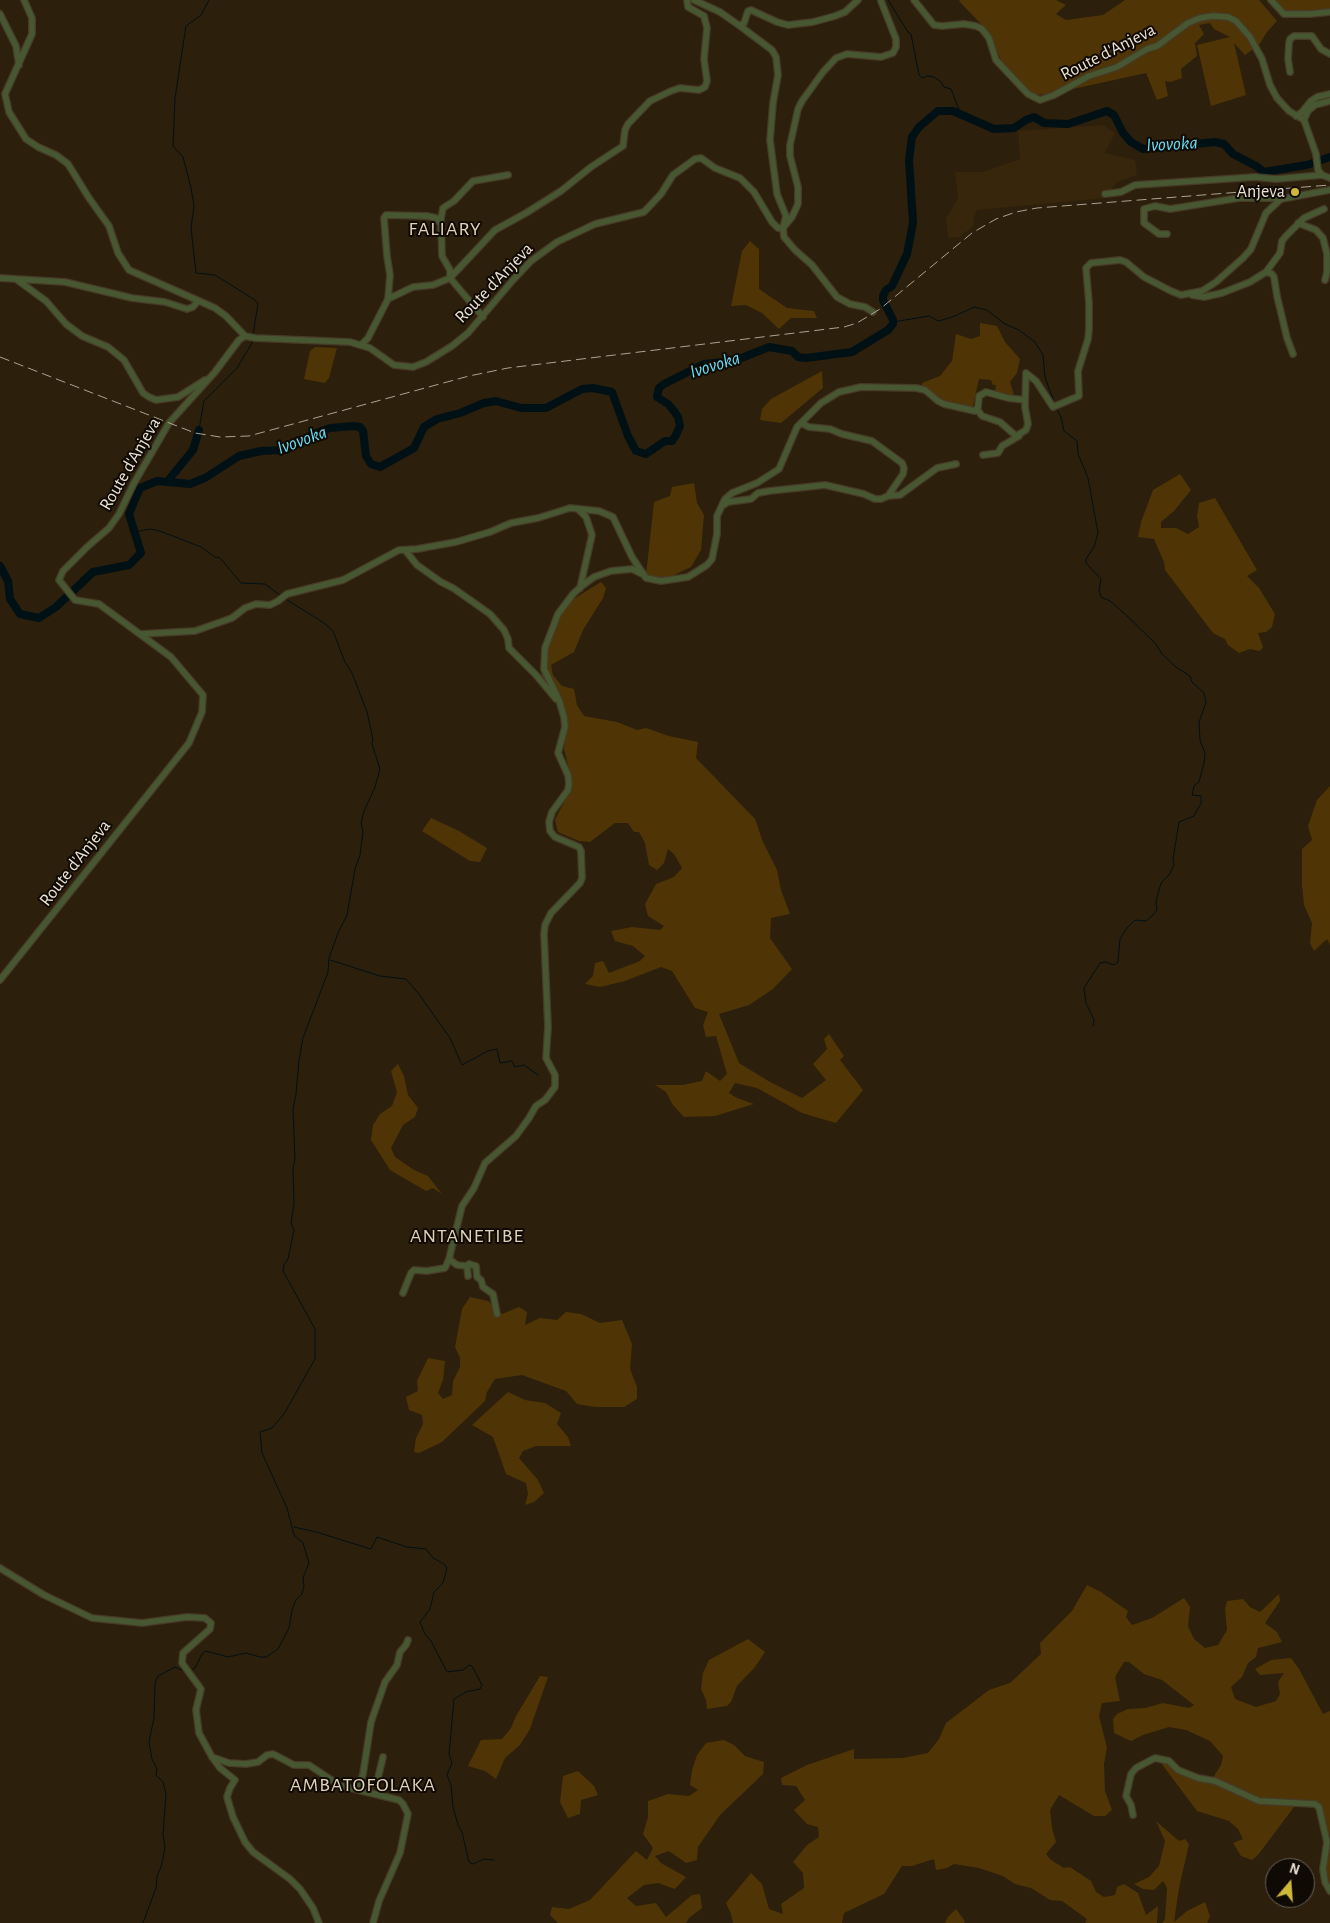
<!DOCTYPE html>
<style>
body{margin:0}
#map{position:relative;width:1330px;height:1923px;overflow:hidden;background:#2c1f0b;font-family:"Alegreya Sans",sans-serif}
canvas{display:block}
.north{position:absolute;left:1265px;top:1858px;width:50px;height:50px;box-sizing:border-box;background:#100a04;border:1px solid #686159;border-radius:50%;rotate:18deg;font-size:14px;font-weight:700;line-height:20px;text-align:center;color:#ede4d8}
.north::after{content:'';display:block;margin:auto;width:18px;height:22px;background:#cfb837;clip-path:polygon(50% 0,100% 100%,50% 72%,0 100%)}
</style>
<div id="map">
<canvas width="1330" height="1923"></canvas>
<div class="north">N</div>
</div>
<script>
const ctx = document.querySelector('canvas').getContext('2d');
ctx.lineJoin = 'round';
function fill(path, color) { ctx.fillStyle = color; ctx.fill(path, 'evenodd'); }
const shape = rows => new Path2D(rows.map(r => 'M' + r).join(''));
function trace(path, color, width, dash) { ctx.strokeStyle = color; ctx.lineWidth = width; ctx.lineCap = dash ? 'butt' : 'round'; ctx.setLineDash(dash || []); ctx.stroke(path); }
function drawText(font, color, halo, rows, align = 'center') {
  ctx.font = font + ' "Alegreya Sans",sans-serif'; ctx.lineWidth = 4; ctx.setLineDash([]); ctx.textBaseline = 'middle'; ctx.strokeStyle = halo; ctx.fillStyle = color; for (const [text, x, y, turn = 0] of rows) {
    ctx.save(); ctx.translate(x, y); ctx.rotate((+turn || 0) * Math.PI / 180); ctx.textAlign = isNaN(turn) ? turn : align; if (halo) ctx.strokeText(text, 0, 0); ctx.fillText(text, 0, 0); ctx.restore();
  }
}
const built = shape([
 [1103,125,1115,133,1105,153,1135,160,1137,175,1115,183,1107,198,977,210,974,215,973,227,959,237,948,238,946,219,958,198,955,172,983,172,1020,159,1018,131]
]);
const green = shape([
 [960,0,1056,0,1066,5,1056,14,1066,20,1103,15,1125,0,1259,0,1277,21,1267,32,1259,45,1245,55,1234,43,1246,95,1211,106,1197,45,1230,37,1214,29,1210,23,1199,25,1204,34,1195,43,1197,56,1181,69,1182,78,1171,82,1165,81,1168,96,1157,100,1146,73,1050,94,1033,95,1004,66,991,39,980,23,959,1],
 [1274,0,1330,0,1330,9,1287,17],
 [750,241,759,249,759,289,787,308,814,311,817,318,791,318,779,329,762,313,746,305,731,306,742,251],
 [980,323,997,326,1005,342,1020,359,1017,373,1010,382,1014,395,995,392,996,385,993,385,991,380,979,379,972,410,935,398,922,387,922,383,940,376,952,361,956,334,971,339,980,336],
 [315,347,337,348,329,378,325,383,304,379,310,351],
 [822,371,823,388,781,423,760,420,762,409,771,399],
 [1180,474,1191,490,1174,511,1161,522,1161,528,1176,528,1188,534,1199,527,1197,516,1199,503,1215,498,1257,570,1247,576,1259,588,1275,614,1272,627,1266,632,1258,633,1263,647,1260,651,1250,649,1239,653,1228,645,1225,639,1213,633,1165,570,1164,562,1154,539,1138,537,1141,522,1153,490],
 [694,483,697,503,704,515,701,550,691,567,672,576,661,578,646,575,654,502,670,496,672,487],
 [601,582,606,588,603,598,583,630,574,652,551,665,553,675,562,686,574,689,577,705,584,716,617,722,637,730,646,728,669,736,698,742,696,758,755,819,763,842,777,870,781,890,790,914,771,918,770,938,792,969,773,989,749,1005,719,1014,739,1063,770,1082,802,1098,826,1080,813,1064,827,1049,824,1039,829,1034,844,1056,840,1060,863,1090,836,1123,802,1113,757,1088,735,1083,729,1093,737,1098,754,1104,715,1116,684,1117,673,1105,666,1092,655,1085,683,1085,702,1081,706,1071,720,1081,727,1074,716,1036,706,1037,703,1025,708,1012,695,1008,672,971,661,967,625,981,600,987,585,984,593,976,595,963,603,961,609,973,640,961,645,956,633,946,615,941,611,931,632,927,660,930,664,926,648,916,645,904,656,884,674,877,682,868,674,854,668,849,664,863,657,870,649,865,645,843,639,832,634,832,628,823,615,823,590,842,579,841,558,832,555,820,570,790,572,781,564,749,567,721,560,700,541,676,548,642,561,614,572,600],
 [1330,786,1330,945,1327,939,1314,951,1310,943,1312,923,1304,905,1302,885,1302,849,1312,840,1308,826,1317,800],
 [431,818,459,831,487,848,480,862,470,861,422,831],
 [398,1064,404,1076,408,1095,418,1108,415,1117,403,1125,391,1148,395,1157,414,1170,428,1176,442,1194,433,1188,426,1191,390,1170,371,1140,373,1125,380,1114,392,1106,397,1092,391,1071],
 [470,1297,488,1301,502,1314,519,1307,527,1312,525,1325,540,1318,557,1320,566,1312,581,1314,600,1323,622,1320,632,1344,630,1369,637,1387,637,1399,624,1407,595,1407,577,1404,566,1391,522,1375,495,1379,487,1392,485,1401,442,1442,419,1453,414,1452,416,1438,423,1424,422,1415,409,1410,406,1397,418,1391,417,1381,428,1358,445,1361,443,1380,438,1393,443,1399,452,1395,453,1381,460,1367,460,1358,455,1347,462,1309],
 [508,1392,525,1400,545,1403,561,1413,557,1424,568,1437,571,1446,536,1446,523,1451,519,1458,538,1480,544,1493,534,1502,525,1505,528,1494,526,1483,506,1474,493,1437,472,1425],
 [1087,1585,1101,1592,1128,1611,1126,1617,1132,1625,1152,1618,1184,1598,1190,1607,1188,1626,1194,1639,1205,1648,1218,1645,1227,1630,1225,1609,1227,1601,1243,1599,1250,1607,1260,1612,1279,1594,1280,1601,1265,1623,1277,1632,1282,1642,1258,1648,1256,1657,1248,1663,1242,1677,1231,1687,1235,1699,1256,1707,1276,1701,1280,1694,1278,1682,1284,1673,1260,1675,1255,1669,1271,1660,1291,1658,1299,1669,1323,1714,1330,1711,1330,1836,1311,1800,1294,1807,1258,1855,1252,1860,1241,1856,1233,1843,1243,1839,1238,1829,1229,1821,1197,1811,1164,1767,1159,1759,1169,1763,1182,1775,1209,1784,1221,1765,1223,1756,1210,1741,1186,1730,1169,1727,1143,1735,1131,1741,1114,1733,1113,1719,1117,1714,1128,1709,1145,1708,1163,1703,1189,1708,1194,1705,1162,1680,1144,1674,1129,1662,1124,1662,1115,1677,1120,1701,1102,1703,1099,1716,1107,1748,1104,1764,1105,1791,1112,1810,1105,1816,1094,1816,1059,1795,1050,1810,1052,1828,1056,1842,1046,1854,1051,1860,1064,1868,1070,1867,1091,1881,1096,1892,1104,1897,1115,1895,1117,1887,1124,1884,1138,1893,1146,1915,1158,1906,1157,1923,1085,1923,1087,1919,1062,1901,1050,1900,1031,1888,1015,1884,1003,1876,979,1868,954,1864,947,1868,936,1870,934,1859,912,1866,902,1866,884,1894,844,1913,842,1923,733,1923,731,1914,726,1903,751,1873,762,1884,769,1909,783,1914,781,1904,804,1888,803,1873,793,1862,807,1845,819,1837,818,1827,807,1824,794,1810,805,1800,796,1786,782,1785,781,1778,807,1765,854,1749,854,1759,903,1758,928,1753,939,1739,946,1723,989,1690,1010,1683,1041,1654,1040,1643,1072,1611],
 [748,1639,765,1652,755,1667,737,1686,731,1702,727,1706,707,1709,706,1700,701,1689,703,1673,709,1660],
 [540,1676,548,1677,530,1729,520,1745,505,1758,496,1779,485,1771,468,1766,481,1740,502,1739,511,1728,516,1716],
 [724,1740,734,1745,745,1756,764,1762,763,1774,720,1815,698,1847,697,1860,686,1863,669,1851,655,1856,661,1863,686,1877,675,1889,658,1883,644,1885,627,1898,636,1906,656,1903,666,1917,692,1895,700,1894,702,1908,689,1918,686,1923,558,1923,550,1915,552,1907,569,1909,590,1900,636,1851,647,1860,653,1848,643,1834,648,1817,648,1801,668,1794,689,1796,698,1790,690,1785,692,1770,697,1755,706,1743],
 [578,1771,594,1786,598,1795,581,1800,580,1814,568,1818,560,1802,563,1776],
 [1156,1821,1179,1841,1185,1839,1189,1844,1179,1888,1174,1922,1187,1911,1205,1902,1210,1916,1207,1923,1162,1923,1165,1919,1167,1888,1163,1881,1154,1890,1143,1889,1134,1884,1149,1877,1159,1866,1165,1841],
 [1330,1850,1330,1896,1323,1886,1322,1864,1326,1852],
 [956,1909,965,1921,964,1923,945,1923,948,1917]
]);
const stream = shape([
 [209,0,201,15,186,26,175,98,173,146,183,157,191,188,194,206,191,228,196,273,215,275,255,300,258,304,253,335],
 [888,0,908,32,911,34,919,75,922,78,927,76,934,77,941,82,944,87,951,89,961,115],
 [893,322,929,316,938,321,942,320,955,316,974,307,987,310,1005,324,1019,330,1035,342,1043,355,1045,377,1055,405],
 [1056,408,1061,417,1064,431,1077,441,1078,454,1088,478,1098,533,1094,547,1086,559,1086,563,1101,579,1099,591,1101,597,1110,601,1125,614,1156,644,1162,654,1176,667,1190,676,1192,682,1204,693,1206,703,1199,722,1200,740,1205,753,1204,763,1199,782,1194,786,1192,795,1201,796,1201,803,1194,816,1179,822,1173,859,1174,865,1169,875,1161,883,1156,901,1157,910,1153,915,1146,921,1135,920,1127,928,1120,939,1118,962,1114,965,1106,962,1100,963,1084,988,1086,1003,1094,1020,1093,1026],
 [199,430,204,401,237,368,252,343,252,339],
 [135,532,150,529,160,531,201,547,215,557,220,558,241,583,265,584,281,596],
 [330,960,380,976,406,979,419,994,450,1038,462,1065,488,1051,497,1049,500,1063,512,1061,515,1067,524,1065,538,1075],
 [294,1527,316,1532,371,1549,377,1537,407,1547,426,1549,433,1558,444,1564,447,1568,443,1583,434,1592,430,1609,420,1622,425,1634,431,1641,447,1672,463,1670,469,1665,472,1666,482,1685,480,1689,466,1692,454,1699,449,1754,452,1763,447,1775,451,1785,453,1807,458,1825,462,1832,469,1862,473,1864,484,1859,494,1860],
 [190,1671,195,1668,202,1654,206,1651,228,1657,246,1653,260,1657,266,1657,278,1649,289,1628,292,1610,296,1600,302,1594,304,1586,303,1578,309,1563,303,1543,294,1535,287,1508,262,1453,260,1432,272,1428,284,1414,315,1359,315,1329,283,1271,284,1265,288,1259,294,1230,291,1223,294,1204,293,1168,295,1160,293,1109,296,1094,299,1060,303,1038,328,972,329,958,338,933,347,915,355,869,360,855,363,832,361,823,364,811,375,787,380,769,372,744,373,739,367,712,352,673,345,662,333,631,324,623,284,598],
 [143,1923,156,1888,157,1876,161,1867,165,1848,163,1834,166,1794,163,1782,156,1775,157,1769,152,1759,149,1742,154,1718,155,1683,158,1676,175,1667,184,1671]
]);
const river = shape([
 [167,482,193,450,199,430],
 [0,566,8,581,10,599,20,614,39,618,56,607,93,572,129,565,141,553,129,514,140,488,157,481,190,484,205,478,239,456,261,451,286,450,313,434,330,428,354,426,360,427,363,431,366,456,371,464,380,467,414,448,424,427,437,419,460,413,484,403,496,401,521,408,546,408,582,389,593,388,612,392,628,436,636,451,646,454,665,441,672,441,676,435,680,426,678,417,674,411,668,404,657,397,659,388,664,384,704,364,734,361,769,347,792,351,798,357,806,358,852,352,888,330,893,324,893,320,883,300,883,296,886,290,892,286,907,254,913,223,909,160,912,137,919,127,938,111,953,111,994,129,1014,128,1026,120,1034,117,1044,123,1068,124,1107,111,1114,115,1123,133,1131,142,1143,149,1215,142,1224,144,1233,154,1256,166,1264,172,1307,165,1330,157]
]);
const minor = shape([
 [24,0,32,18,32,34,5,94,9,112,26,139,38,147,56,155,68,164,89,198,109,226,118,253,129,270,215,308,226,316,245,336,255,338,350,342,370,348,394,365,413,367,426,362,452,346,468,333,513,280,531,261,557,242,595,224,644,212,661,194,673,175,695,159,701,158,715,168,740,178,754,192,772,222,778,228,783,228,792,217,798,204,798,187,790,156,790,145,798,109,802,101,823,72,836,58,847,54,881,57,893,53,896,47,896,39,881,1],
 [694,0,720,12,740,26,744,23,748,11,751,10,777,22,788,25,813,22,835,16,845,12,858,0],
 [914,0,934,25,942,26,964,24,976,26,982,29,989,38,996,60,1028,94,1040,100,1054,95,1089,76,1117,67,1147,49,1157,46,1188,23,1200,18,1213,16,1228,17,1236,21,1250,37,1262,59,1270,85,1277,98,1289,111,1304,120,1316,154,1318,170,1322,175,1330,178],
 [1271,0,1284,14,1310,14,1330,12],
 [0,14,16,46,19,65],
 [740,26,772,50,776,57,778,75,773,103,770,140,777,194,786,216,783,228,784,237,795,250,812,265,837,297,850,304,865,307,873,312],
 [1290,72,1288,59,1289,43,1290,39,1294,36,1312,36,1321,49,1330,54],
 [1296,116,1302,112,1311,101,1317,97,1330,94],
 [1304,120,1308,111,1315,105,1330,101],
 [1105,194,1121,192,1135,185,1255,177,1276,179,1322,175],
 [1298,223,1316,230,1323,238,1327,254,1327,272,1325,280],
 [1167,234,1159,234,1144,223,1144,209,1155,206,1170,209,1239,198,1283,198],
 [1266,272,1272,274,1274,277,1277,296,1287,338,1293,354],
 [0,278,65,282,132,298,165,302,187,309,193,307,198,301],
 [16,279,46,301,66,324,82,336,108,347,124,360,143,393,149,397,156,400,178,397,205,380],
 [1192,295,1204,297,1222,293,1250,282,1266,272,1280,253,1282,241,1286,236,1304,218,1324,209],
 [388,299,390,275,387,256,384,218,386,215,427,216,436,218,441,224],
 [483,317,450,278,450,270,442,256,441,218,443,208,454,201,473,181,508,175],
 [361,345,368,338,388,299,413,287,433,285,450,278,495,230,526,213,561,191,591,167,623,146,625,130,628,124,650,101,671,91,680,88,699,90,705,87,707,81,704,59,707,28,704,16,688,7,687,0],
 [977,409,982,416,1000,422,1016,436,1026,430,1028,424,1025,407,1026,373,1036,381,1053,407,1079,396,1078,371,1088,339,1089,329,1089,303,1086,268,1091,263,1120,260,1126,262,1144,277,1171,291,1181,295,1202,291,1216,282,1243,258,1251,249,1266,213,1281,199,1330,190],
 [983,455,998,453,1002,446,1019,436],
 [888,496,900,495,937,468,956,464],
 [722,506,728,502,751,499,758,493,769,491,825,485,864,494,875,499,881,499,888,496,903,474,904,468,902,463,872,441,842,434,830,429,809,427,801,423],
 [578,509,586,517,592,535,580,588],
 [405,550,417,565,441,582,453,588,490,614,504,630,508,639,509,648,536,675,556,699],
 [141,634,195,631,232,618,245,608,256,604,270,605,278,601,287,594,343,580,399,550,417,549,456,542,490,532,511,523,538,518,570,508,599,511,613,517,632,557,646,578,661,581,688,577,707,565,712,559,717,534,717,516,725,499,732,493,757,483,779,469,797,427,821,403,839,392,861,387,916,388,925,390,938,401,944,404,975,411,978,407,979,396,986,392,1008,398,1025,400],
 [0,980,189,743,202,712,203,695,171,657,99,604,75,600,59,580,63,571,87,547,109,528,119,514,134,483,169,423,215,372,239,340,245,336],
 [467,1266,469,1264,476,1266,477,1277,481,1280,483,1287,493,1294,497,1314],
 [468,1276,467,1266,457,1265,449,1259,462,1206,474,1188,485,1163,516,1136,529,1118,536,1106,545,1100,555,1087,555,1075,546,1058,548,1027,544,934,545,925,551,913,580,883,582,878,581,851,579,847,555,837,550,831,549,822,552,812,568,790,569,784,568,775,558,753,565,727,564,717,559,700,544,669,545,648,558,614,573,594,583,585,594,577,611,571,632,569,642,574],
 [403,1293,411,1273,414,1270,427,1271,445,1268,449,1259],
 [0,1568,44,1595,92,1618,142,1623,187,1617,205,1618,211,1623,210,1629,183,1653,182,1663,201,1689,196,1710,199,1733,212,1757,220,1768,235,1780,230,1788,227,1797,233,1817,245,1842,253,1852,290,1879,300,1889,313,1908,319,1923],
 [212,1757,229,1763,246,1764,258,1762,267,1755,273,1754,294,1765,309,1765,339,1785,358,1790,377,1782,383,1757],
 [1133,1815,1131,1805,1126,1796,1131,1774,1136,1768,1155,1758,1169,1761,1178,1770,1198,1778,1215,1781,1259,1801,1315,1804,1319,1807,1327,1842,1323,1869,1325,1882,1330,1891],
 [373,1923,379,1901,400,1853,408,1814,403,1804,399,1800,358,1790,363,1774,371,1722,385,1682,397,1665,400,1652,406,1645,408,1640]
]);
const rail = shape([
 [0,357,195,433,220,437,249,436,469,376,508,368,844,327,857,323,880,309,972,233,996,219,1016,212,1037,208,1330,185]
]);
const markers = [
 [1295,192,5,"#cfb837"]
];
const streetNames = [
 ["Route d'Anjeva",1108,52,-27],
 ["Route d'Anjeva",494,283,-46],
 ["Route d'Anjeva",130,464,-60],
 ["Route d'Anjeva",75,863,-52]
];
const poiNames = [
 ["Anjeva",1285,192]
];
const waterNames = [
 ["Ivovoka",1172,144,-3],
 ["Ivovoka",715,365,-17],
 ["Ivovoka",302,440,-20]
];
const quarterNames = [
 ["FALIARY",445,229],
 ["ANTANETIBE",467,1236],
 ["AMBATOFOLAKA",363,1785]
];
fill(built, '#37260b');
fill(green, '#4f3506');
trace(stream, '#001116', 1);
trace(river, '#001116', 8);
trace(minor, '#473b28', 8);
trace(minor, '#475731', 5.5);
trace(rail, '#ada294', 1, [10, 5]);
for (const [x, y, r, color] of markers) { const dot = new Path2D(); dot.arc(x, y, r, 0, 2 * Math.PI); ctx.fillStyle = color; ctx.fill(dot); trace(dot, '#100a04', 2); }
drawText('18px', '#ede4d8', '#100a04', streetNames);
drawText('18px', '#ede4d8', '#100a04', poiNames, 'right');
drawText('italic 19px', '#68dbf4', '#100a04', waterNames);
ctx.letterSpacing = '1px';
drawText('20px', '#e3d2ba', '#100a04', quarterNames);
ctx.letterSpacing = '0px';
</script>
